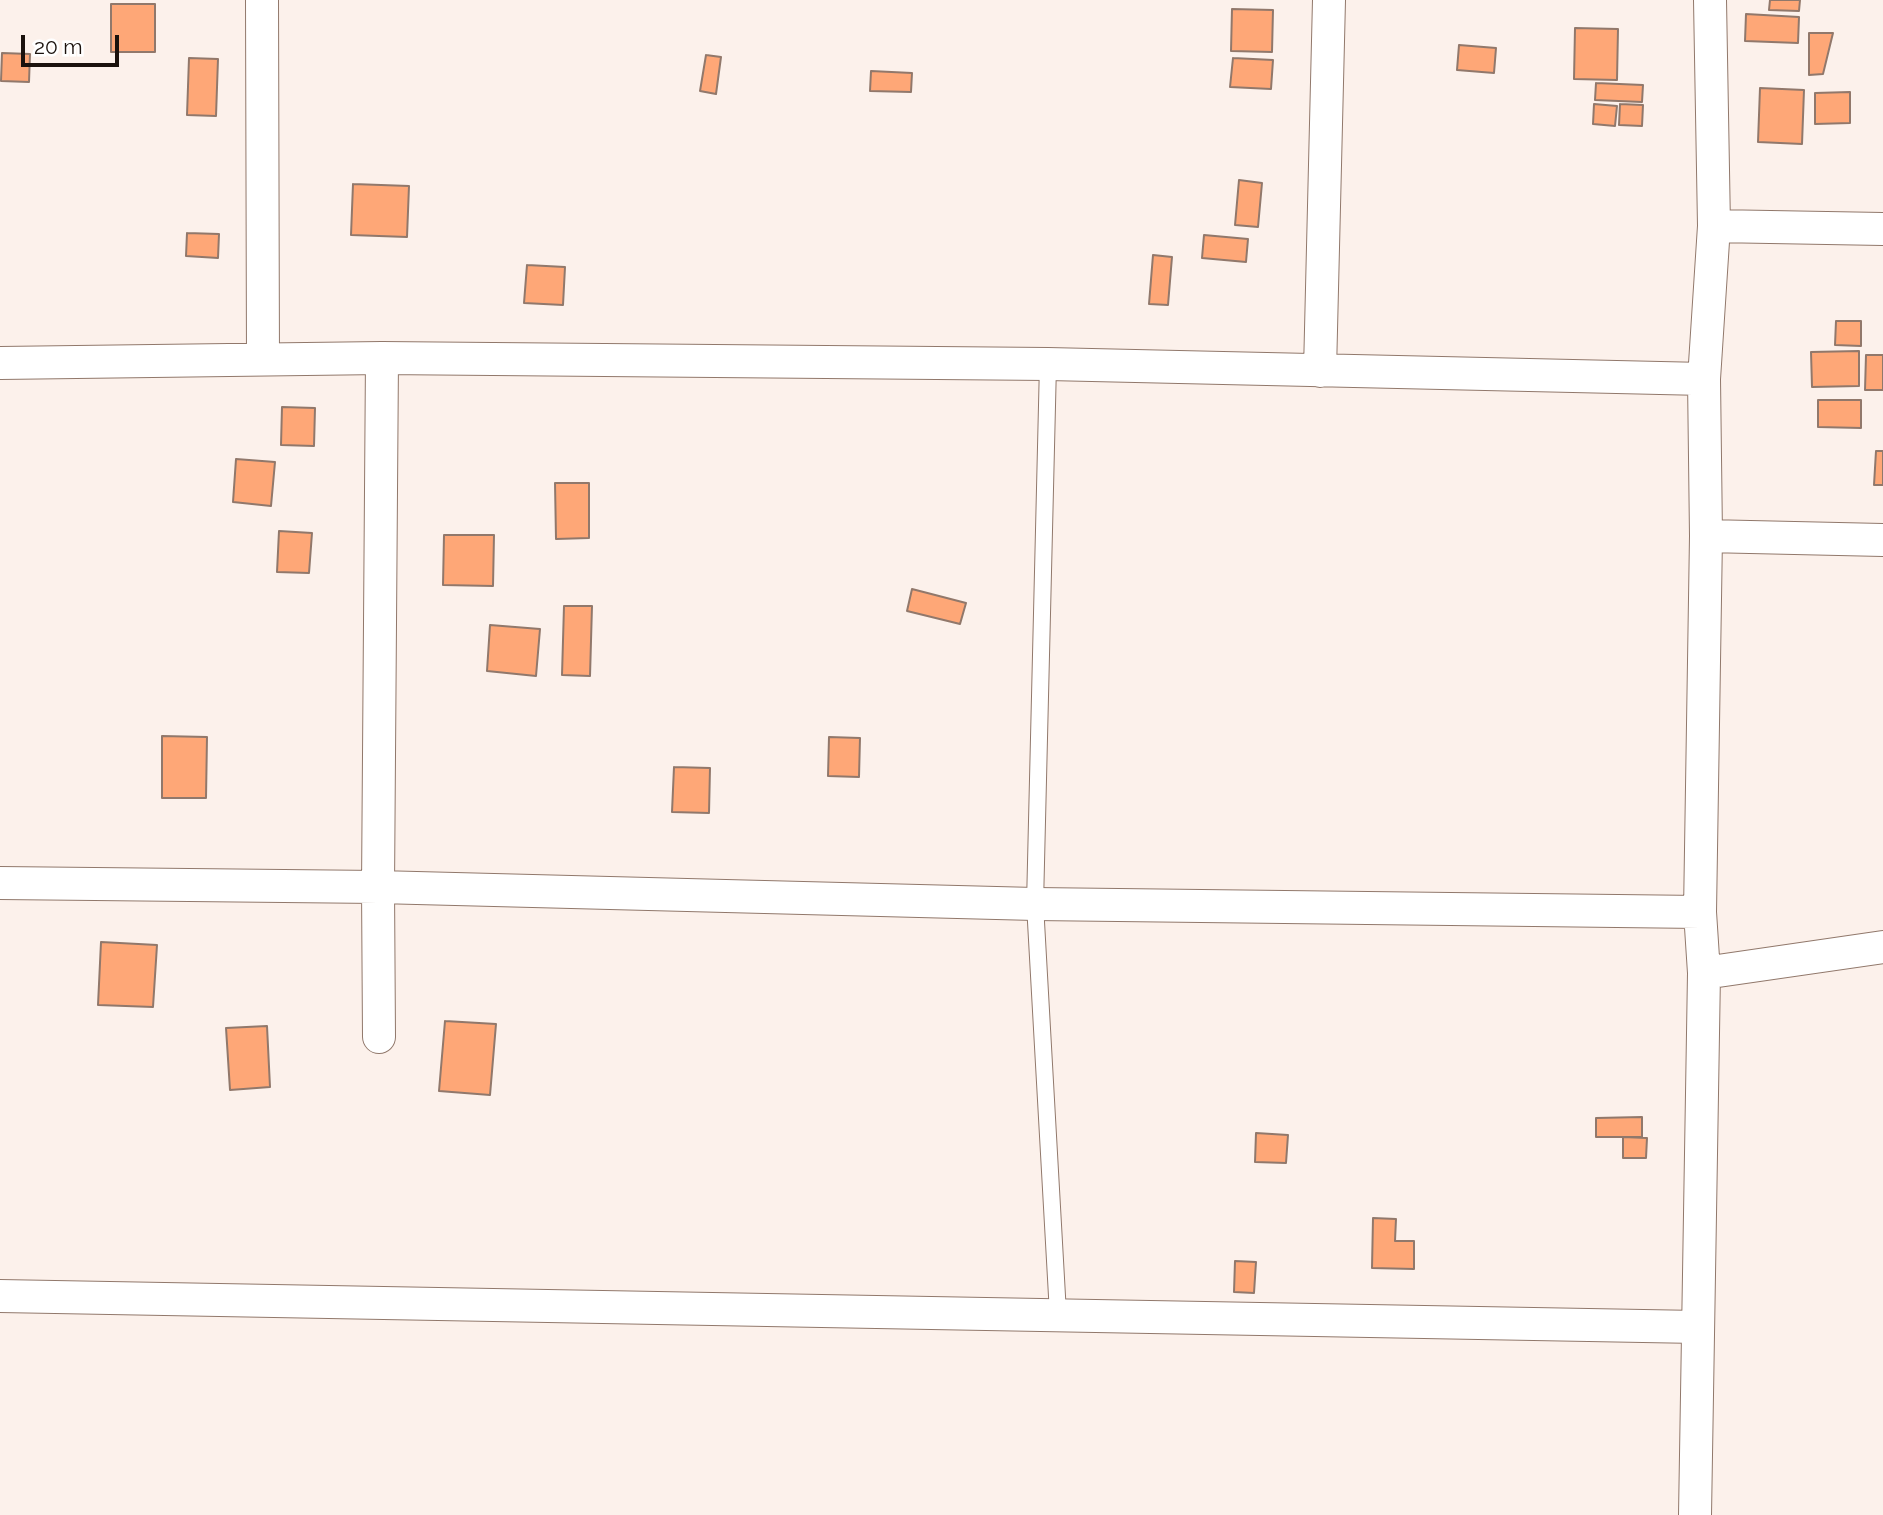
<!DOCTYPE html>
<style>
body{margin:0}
#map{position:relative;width:1883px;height:1515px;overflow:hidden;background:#fcf1eb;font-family:Raleway,sans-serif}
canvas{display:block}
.scale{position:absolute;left:21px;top:35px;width:98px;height:32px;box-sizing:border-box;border:4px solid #1b120d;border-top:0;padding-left:9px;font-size:21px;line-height:24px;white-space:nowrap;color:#1b120d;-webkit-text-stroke:5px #fff;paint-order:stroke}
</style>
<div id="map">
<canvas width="1883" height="1515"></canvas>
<div class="scale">20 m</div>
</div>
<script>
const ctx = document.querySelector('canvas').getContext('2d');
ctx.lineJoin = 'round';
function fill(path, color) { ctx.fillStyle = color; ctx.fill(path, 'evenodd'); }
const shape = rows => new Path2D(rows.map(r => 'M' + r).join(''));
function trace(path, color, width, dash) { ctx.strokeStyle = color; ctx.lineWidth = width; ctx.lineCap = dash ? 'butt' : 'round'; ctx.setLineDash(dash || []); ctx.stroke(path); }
const building = shape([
 [1770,0,1800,0,1799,11,1769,10,1770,0],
 [111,4,155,4,155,52,111,52,111,4],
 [1232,9,1273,10,1272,52,1231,51,1232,9],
 [1746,14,1799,17,1798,43,1745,41,1746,14],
 [1575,28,1618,29,1617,80,1574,79,1575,28],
 [1809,33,1833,33,1823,74,1809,75,1809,33],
 [1459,45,1496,48,1494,73,1457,70,1459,45],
 [2,53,30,54,29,82,1,81,2,53],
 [706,55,721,57,716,94,700,91,706,55],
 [189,58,218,59,216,116,187,115,189,58],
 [1233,58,1273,60,1271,89,1230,87,1233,58],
 [871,71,912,73,911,92,870,91,871,71],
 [1596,83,1643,85,1642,102,1595,100,1596,83],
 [1760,88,1804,90,1802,144,1758,142,1760,88],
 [1850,92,1850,123,1815,124,1815,93,1850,92],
 [1594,104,1617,106,1615,126,1593,124,1594,104],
 [1620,104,1643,105,1642,126,1619,125,1620,104],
 [1239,180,1262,183,1258,227,1235,225,1239,180],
 [353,184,409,186,407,237,351,235,353,184],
 [187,233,219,234,218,258,186,256,187,233],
 [1204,235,1248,239,1246,262,1202,258,1204,235],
 [1153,255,1172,257,1168,305,1149,304,1153,255],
 [527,265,565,267,563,305,524,303,527,265],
 [1836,321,1861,321,1861,346,1835,345,1836,321],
 [1859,351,1859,386,1812,387,1811,352,1859,351],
 [1866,355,1883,355,1883,390,1865,390,1866,355],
 [1818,400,1861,400,1861,428,1818,427,1818,400],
 [282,407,315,408,314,446,281,445,282,407],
 [1876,451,1883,451,1883,485,1874,485,1876,451],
 [236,459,275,462,271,506,233,502,236,459],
 [555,483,589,483,589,538,556,539,555,483],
 [279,531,312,533,309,573,277,572,279,531],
 [444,535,494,535,493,586,443,585,444,535],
 [912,589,966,603,960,624,907,611,912,589],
 [564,606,592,606,590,676,562,675,564,606],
 [490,625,540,629,536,676,487,671,490,625],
 [162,736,207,737,206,798,162,798,162,736],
 [829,737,860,738,859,777,828,776,829,737],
 [674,767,710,768,709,813,672,812,674,767],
 [101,942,157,945,153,1007,98,1005,101,942],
 [445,1021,496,1024,490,1095,439,1091,445,1021],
 [267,1026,270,1087,230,1090,226,1028,267,1026],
 [1642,1117,1642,1137,1596,1137,1596,1118,1642,1117],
 [1256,1133,1288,1135,1286,1163,1255,1162,1256,1133],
 [1623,1137,1647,1138,1646,1158,1623,1158,1623,1137],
 [1373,1218,1396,1219,1395,1241,1414,1241,1414,1269,1372,1268,1373,1218],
 [1235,1261,1256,1262,1254,1293,1234,1292,1235,1261]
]);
const lane = shape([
 [1048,364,1035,904,1058,1314]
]);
const street = shape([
 [262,0,263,359],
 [1714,226,1883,229],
 [0,363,382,358,1048,364,1704,379],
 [1320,371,1329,0],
 [1706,536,1883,540],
 [0,883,378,887,1035,904,1700,912],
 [1704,973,1883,947],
 [379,1037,378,887,382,358],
 [0,1296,1698,1327],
 [1695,1515,1704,973,1700,912,1706,536,1704,379,1714,226,1710,0]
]);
fill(building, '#fea777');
trace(building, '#91786b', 2);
trace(lane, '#91786b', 18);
trace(street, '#91786b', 34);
trace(lane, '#fff', 16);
trace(street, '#fff', 32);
</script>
